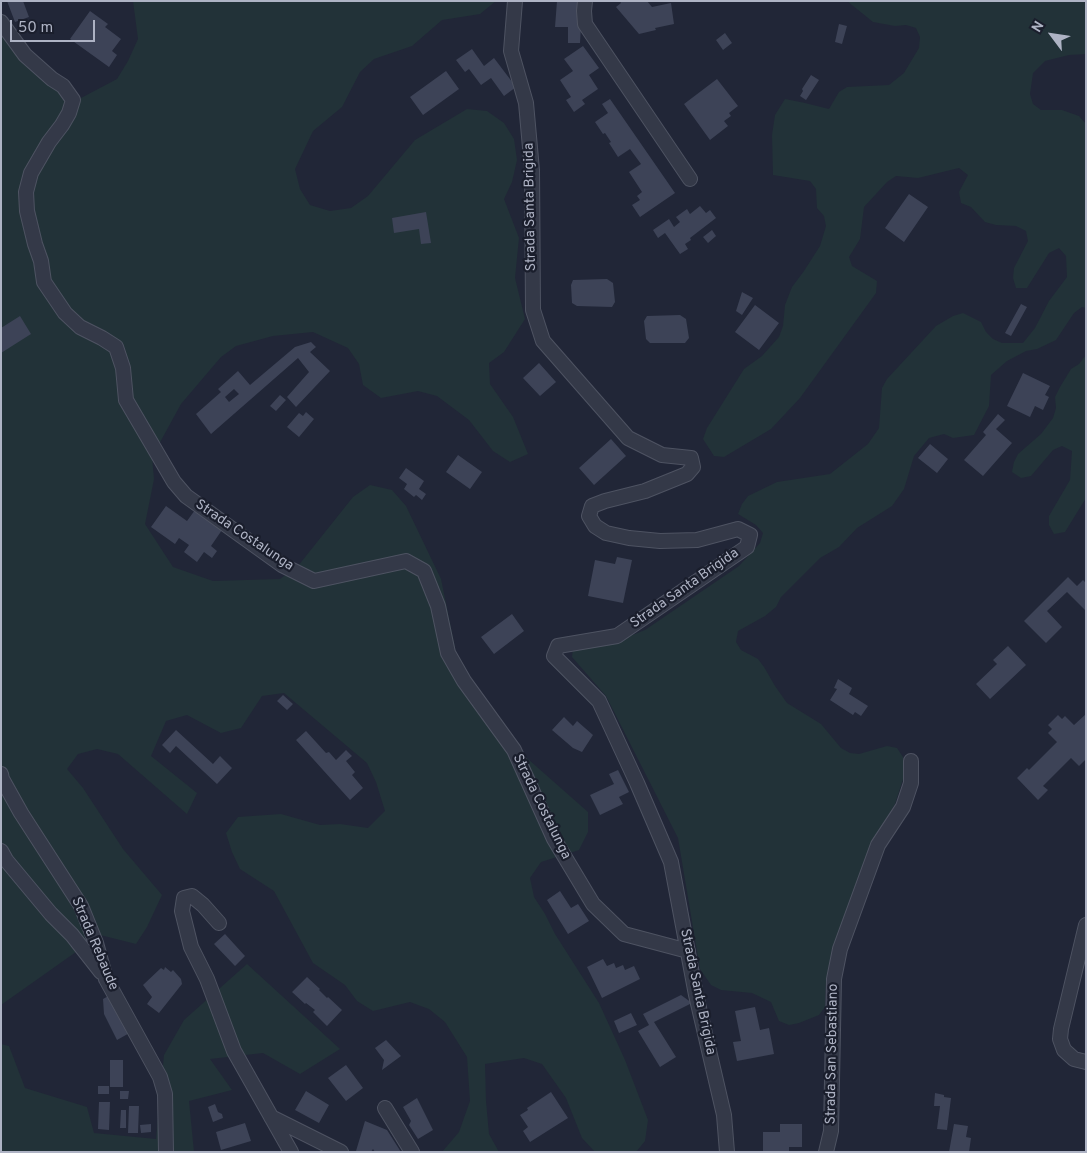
<!DOCTYPE html>
<style>
body{margin:0}
#map{position:relative;width:1087px;height:1153px;overflow:hidden;background:#212637;font-family:Overpass,sans-serif}
canvas{display:block}
.frame{position:absolute;inset:0;border:2px solid #aeb3c4;pointer-events:none}
.north{position:absolute;left:1027px;top:10px;width:50px;height:50px;-webkit-text-stroke:4px #1a1e2c;paint-order:stroke;rotate:301deg;font-size:14px;font-weight:700;line-height:20px;text-align:center;color:#aeb3c4}
.north::after{content:'';display:block;margin:auto;width:18px;height:22px;background:#aeb3c4;clip-path:polygon(50% 0,100% 100%,50% 72%,0 100%)}
.scale{position:absolute;left:10px;top:20px;width:85px;height:22px;box-sizing:border-box;border:2px solid #aeb3c4;border-top:0;padding-left:6px;font-size:15px;line-height:18px;white-space:nowrap;color:#aeb3c4;-webkit-text-stroke:4px #1a1e2c;paint-order:stroke}
</style>
<div id="map">
<canvas width="1087" height="1153"></canvas>
<div class="frame"></div>
<div class="north">N</div>
<div class="scale">50 m</div>
</div>
<script>
const ctx = document.querySelector('canvas').getContext('2d');
ctx.lineJoin = 'round';
function fill(path, color) { ctx.fillStyle = color; ctx.fill(path, 'evenodd'); }
const shape = rows => new Path2D(rows.map(r => 'M' + r).join(''));
function trace(path, color, width, dash) { ctx.strokeStyle = color; ctx.lineWidth = width; ctx.lineCap = dash ? 'butt' : 'round'; ctx.setLineDash(dash || []); ctx.stroke(path); }
function drawText(font, color, halo, rows, align = 'center') {
  ctx.font = font + ' Overpass,sans-serif'; ctx.lineWidth = 4.5; ctx.setLineDash([]); ctx.textBaseline = 'middle'; ctx.strokeStyle = halo; ctx.fillStyle = color; for (const [text, x, y, turn = 0] of rows) {
    ctx.save(); ctx.translate(x, y); ctx.rotate((+turn || 0) * Math.PI / 180); ctx.textAlign = isNaN(turn) ? turn : align; if (halo) ctx.strokeText(text, 0, 0); ctx.fillText(text, 0, 0); ctx.restore();
  }
}
const green = shape([
 [133,1,496,1,480,14,442,20,412,46,374,59,360,72,342,107,313,131,295,169,300,189,310,205,330,211,351,208,368,196,415,140,467,109,487,111,504,123,514,139,517,160,512,182,504,199,519,238,515,278,525,319,504,352,489,363,490,384,513,417,528,454,510,462,493,451,469,420,437,396,418,391,381,398,363,385,359,364,348,348,313,332,273,336,236,346,221,357,181,404,152,457,154,479,145,524,173,567,213,581,280,579,298,566,353,497,370,485,392,490,406,506,441,579,457,657,511,744,588,812,588,832,579,850,541,862,530,878,534,897,545,914,555,934,599,1003,625,1060,648,1120,645,1141,636,1152,595,1152,582,1138,566,1098,542,1064,524,1058,485,1064,486,1101,489,1134,499,1152,442,1152,459,1132,470,1101,467,1057,445,1022,429,1009,410,1002,373,1011,357,1001,345,985,313,963,274,891,240,869,232,852,226,833,238,817,281,814,320,825,340,824,368,828,385,811,376,782,367,763,284,693,262,696,241,728,221,733,187,715,166,721,151,756,197,793,187,814,118,754,97,749,78,754,67,769,83,788,123,849,162,895,147,927,136,944,100,935,1,1005,1,24,47,76,81,98,117,79,128,61,138,39],
 [847,1,1083,1,1086,4,1086,54,1069,55,1045,61,1033,73,1030,94,1033,104,1041,110,1062,110,1079,116,1086,124,1086,308,1082,307,1074,313,1056,340,1037,349,1026,351,1007,361,991,375,989,406,974,435,953,438,944,434,929,438,914,456,904,489,892,506,857,528,839,547,820,558,781,597,776,607,765,616,738,631,736,642,741,650,758,659,764,667,775,686,787,703,821,724,841,748,850,753,859,754,887,746,897,748,903,757,905,773,895,804,879,831,857,881,837,939,826,980,825,1007,819,1015,799,1023,789,1025,779,1021,771,1002,752,993,721,990,711,985,700,969,678,838,606,696,572,657,573,649,600,644,610,644,645,630,739,566,760,543,763,533,756,525,738,514,742,504,748,496,777,482,830,474,868,444,879,428,882,388,887,379,936,326,953,316,963,313,981,322,986,332,993,339,1002,343,1023,343,1035,328,1049,301,1067,277,1066,256,1059,248,1049,253,1027,288,1016,288,1013,278,1014,268,1028,241,1026,231,1016,226,996,225,985,222,971,207,961,203,959,192,968,175,959,168,918,178,896,176,887,182,864,207,860,239,849,257,852,266,877,281,876,293,800,398,771,429,724,457,714,456,703,439,707,428,744,369,762,356,779,337,783,326,785,305,792,287,804,271,820,246,826,226,824,216,817,208,816,189,810,181,773,175,772,135,775,115,785,99,805,103,829,109,839,92,847,87,889,85,904,73,919,48,920,37,916,28,906,25,895,26,873,22],
 [1086,355,1086,498,1065,532,1054,534,1049,525,1049,516,1070,480,1072,451,1062,446,1053,450,1031,476,1021,478,1012,472,1014,462,1018,454,1041,434,1053,418,1056,408,1055,397,1060,387,1071,369,1079,364],
 [247,964,340,1049,300,1074,263,1053,210,1059,232,1090,189,1101,194,1152,1,1152,1,1044,9,1046,25,1088,87,1107,94,1133,156,1139,164,1055,184,1020]
]);
const building = shape([
 [7,1,23,1,29,17,15,22],
 [557,1,579,1,578,25,581,25,580,43,568,43,568,27,555,27],
 [620,1,647,1,652,7,671,3,674,24,655,28,656,30,639,34,616,7,621,3],
 [90,11,108,24,105,27,121,39,112,51,117,55,109,67,70,39],
 [839,24,847,26,842,44,835,42],
 [725,33,732,43,723,50,716,40],
 [583,46,599,68,589,75,598,89,582,100,585,104,574,112,566,100,571,97,560,80,573,71,564,59],
 [472,49,484,66,494,58,516,87,504,96,491,78,481,85,469,69,465,72,456,60],
 [446,71,459,89,423,115,410,97],
 [811,75,819,80,806,100,800,96,803,91,802,89],
 [717,79,738,106,729,113,731,116,724,121,728,126,710,140,684,104],
 [610,99,675,193,640,217,632,205,640,200,637,196,642,192,629,172,641,164,630,149,618,157,609,143,611,142,605,133,603,134,595,122,608,113,602,104],
 [909,194,928,207,904,242,885,228],
 [700,206,706,213,710,210,716,218,690,238,691,240,685,244,688,249,680,254,665,233,658,238,653,230,669,219,674,227,680,222,676,217,687,209,690,214],
 [426,212,431,243,421,244,419,229,394,233,392,218],
 [712,230,716,236,708,243,703,237],
 [607,279,613,283,615,302,612,307,577,306,572,303,571,285,573,280],
 [742,292,753,298,742,315,736,311],
 [1021,304,1027,307,1011,336,1005,333],
 [755,305,779,323,759,350,735,332],
 [680,315,686,319,689,338,685,343,650,343,646,339,644,321,647,316],
 [20,316,31,334,1,353,1,328],
 [311,342,316,347,310,352,330,371,296,407,287,397,309,372,298,358,211,434,196,414,221,392,218,389,238,371,250,385,295,347],
 [234,389,239,394,229,402,225,397],
 [539,363,556,382,540,396,523,378],
 [1023,373,1050,386,1045,395,1049,397,1043,410,1035,406,1030,417,1007,406],
 [280,395,286,400,276,411,270,406],
 [306,412,314,419,299,437,287,427,299,413,303,416],
 [998,414,1005,420,996,429,1012,443,983,476,964,460,986,435,983,432],
 [611,439,626,456,594,485,579,468],
 [930,444,948,459,937,473,918,458],
 [458,455,482,472,470,489,446,472],
 [406,468,424,481,419,489,426,494,422,500,416,495,414,497,404,489,407,484,399,478],
 [166,506,187,521,195,510,222,530,211,546,217,551,212,558,204,552,197,562,184,552,189,545,179,538,175,544,151,527],
 [617,557,632,560,623,603,588,596,595,560,615,564],
 [1068,577,1077,586,1083,580,1086,583,1086,611,1067,592,1047,611,1062,627,1046,643,1024,621],
 [512,614,524,631,494,654,481,637],
 [1008,646,1026,665,990,699,976,684,997,664,993,660],
 [838,679,852,688,849,694,868,706,861,716,855,712,853,715,830,700,837,689,834,688],
 [283,695,293,704,287,710,277,701],
 [1086,714,1086,759,1079,766,1071,758,1043,786,1048,790,1038,800,1017,778,1027,768,1029,770,1057,742,1048,733,1052,729,1048,725,1058,715,1062,719,1065,716,1074,725],
 [564,717,573,726,577,721,593,735,582,752,573,748,552,730],
 [176,730,213,764,220,756,232,768,217,784,176,746,170,753,162,745],
 [306,731,326,753,329,752,336,760,346,750,352,756,346,761,355,772,352,775,363,788,350,800,296,740],
 [618,770,629,792,619,797,623,804,600,815,590,795,614,784,609,774],
 [560,891,571,908,578,904,589,921,568,934,547,900],
 [225,934,245,956,235,966,214,944],
 [603,959,607,966,614,963,616,968,623,965,625,970,634,966,640,979,602,998,587,967],
 [165,967,171,972,173,970,181,979,182,984,159,1013,147,1004,152,997,143,985,161,968,164,970],
 [307,977,320,989,319,990,327,998,328,997,342,1010,327,1026,313,1012,315,1010,306,1003,305,1004,292,992],
 [112,994,133,1031,117,1040,104,1014,103,999],
 [681,995,692,1003,654,1022,676,1057,660,1067,638,1031,649,1025,643,1014],
 [755,1007,760,1030,769,1028,774,1054,737,1061,733,1042,741,1041,735,1011],
 [631,1013,637,1025,619,1033,614,1021],
 [386,1040,401,1056,382,1070,384,1060,375,1048],
 [110,1060,123,1060,123,1087,110,1087],
 [346,1065,363,1088,346,1101,328,1078],
 [98,1086,109,1086,109,1094,98,1094],
 [120,1091,129,1091,128,1099,120,1099],
 [306,1091,329,1105,319,1123,295,1110],
 [551,1092,568,1118,530,1142,523,1131,528,1127,520,1115,528,1110,527,1108],
 [935,1093,944,1095,944,1097,951,1098,947,1130,937,1129,940,1106,934,1106],
 [417,1098,433,1130,418,1139,409,1125,411,1121,403,1107],
 [99,1102,110,1102,109,1130,98,1129],
 [215,1104,218,1112,222,1114,223,1118,213,1122,208,1107],
 [129,1106,139,1106,138,1133,128,1133],
 [121,1110,126,1110,126,1128,120,1128],
 [365,1121,387,1130,401,1152,375,1152,373,1149,371,1152,356,1151],
 [245,1123,251,1141,221,1150,216,1132],
 [151,1124,151,1132,141,1133,140,1125],
 [780,1124,802,1124,802,1147,789,1147,789,1152,763,1152,763,1132,780,1132],
 [954,1124,968,1126,966,1137,971,1138,969,1152,949,1152]
]);
const minor = shape([
 [515,1,511,51,526,103,532,170,533,310,543,341,628,438,662,455,691,458,693,467,687,474,645,491,605,501,592,506,589,516,595,526,606,533,629,538,660,541,697,540,738,529,750,535,747,547,617,636,558,646,554,656,599,701,637,783,671,862,696,995,724,1115,727,1152],
 [585,1,584,11,585,24,690,179],
 [1,22,25,55,52,79,63,86,73,100,69,113,62,125,49,142,31,173,26,192,27,211,35,244,41,261,44,282,65,313,80,327,102,338,116,347,123,368,126,400,174,482,186,496,282,565,314,581,406,561,424,571,438,606,448,653,464,681,514,750,554,839,593,904,624,934,688,951],
 [1,774,2,779,21,813,81,906,96,943,106,979,160,1077,165,1094,166,1152],
 [1,851,6,860,51,914,72,935,101,972],
 [219,923,203,905,192,896,184,898,182,911,191,947,207,979,234,1051,291,1152],
 [1086,925,1061,1029,1060,1039,1064,1050,1074,1059,1086,1062],
 [385,1108,412,1152],
 [271,1117,341,1152],
 [826,1152,831,1131,834,979,840,949,878,845,903,807,911,783,911,761]
]);
const streetNames = [
 ["Strada Santa Brigida",531,207,-91],
 ["Strada Costalunga",244,536,34],
 ["Strada Santa Brigida",685,589,-35],
 ["Strada Costalunga",541,807,64],
 ["Strada Rebaude",94,944,67],
 ["Strada Santa Brigida",697,992,78],
 ["Strada San Sebastiano",833,1054,-89]
];
fill(green, '#223238');
fill(building, '#3d4357');
trace(minor, '#4e5362', 16);
trace(minor, '#343948', 14);
drawText('14px', '#aeb3c4', '#1a1e2c', streetNames);
</script>
